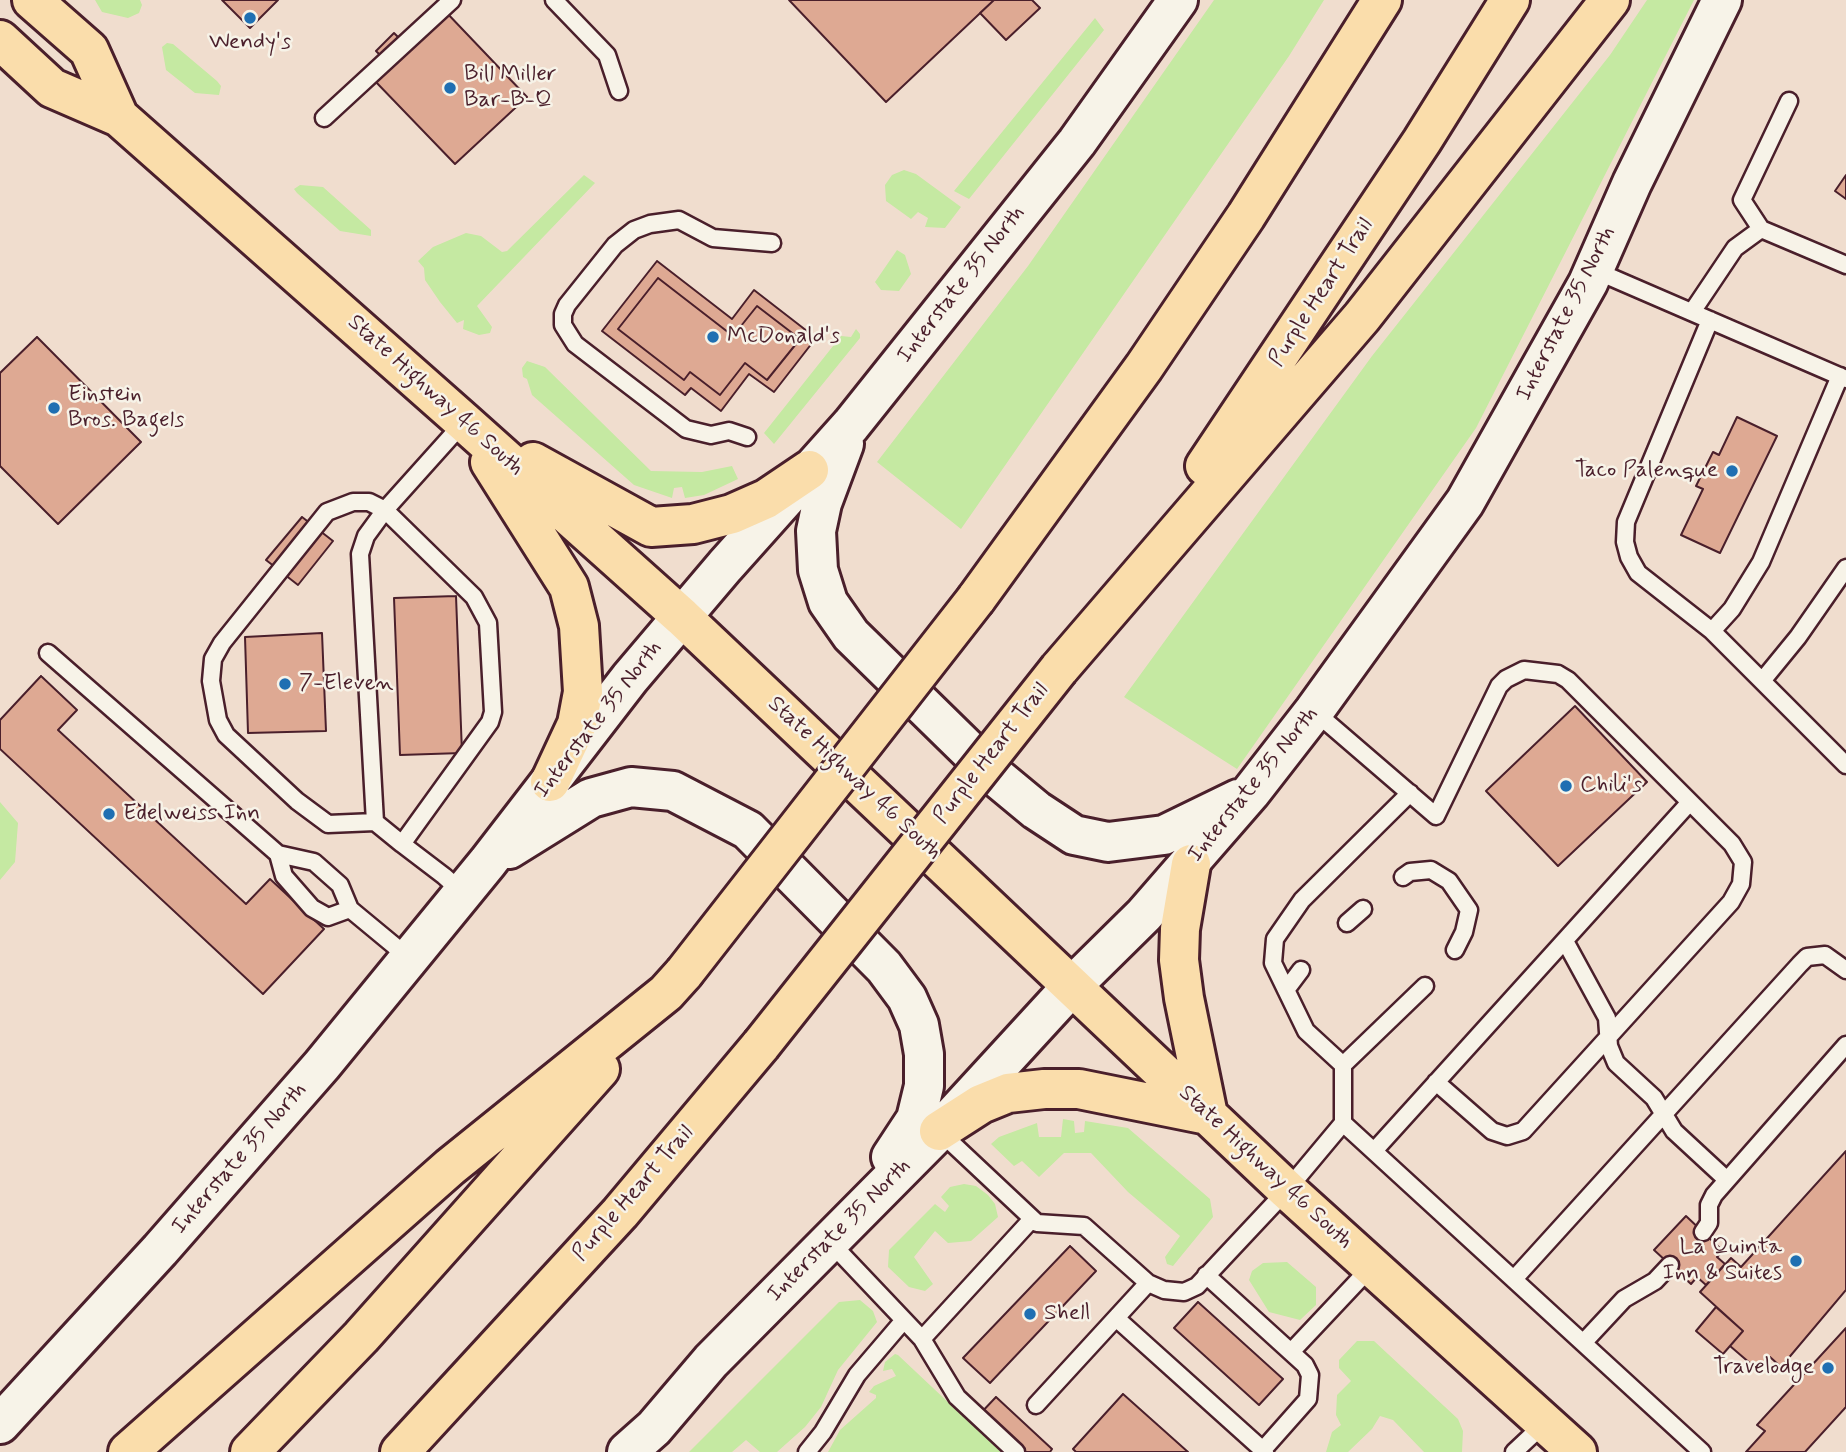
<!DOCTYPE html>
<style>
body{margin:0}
canvas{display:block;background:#f0ddce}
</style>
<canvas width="1846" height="1452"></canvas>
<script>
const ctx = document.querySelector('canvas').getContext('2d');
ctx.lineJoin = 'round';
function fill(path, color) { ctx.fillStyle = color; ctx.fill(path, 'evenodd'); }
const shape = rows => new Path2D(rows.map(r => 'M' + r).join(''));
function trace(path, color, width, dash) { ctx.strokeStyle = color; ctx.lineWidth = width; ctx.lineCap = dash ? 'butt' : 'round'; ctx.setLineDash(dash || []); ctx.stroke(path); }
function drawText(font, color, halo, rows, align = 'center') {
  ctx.font = font + ' Mynerve,sans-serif'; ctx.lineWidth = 5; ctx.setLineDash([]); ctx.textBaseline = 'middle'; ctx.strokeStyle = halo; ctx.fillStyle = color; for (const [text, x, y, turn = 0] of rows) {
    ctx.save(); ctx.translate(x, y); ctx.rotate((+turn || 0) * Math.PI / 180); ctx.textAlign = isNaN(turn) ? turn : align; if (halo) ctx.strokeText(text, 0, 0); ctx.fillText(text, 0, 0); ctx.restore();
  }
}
const green = shape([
 [95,0,140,0,142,5,139,13,128,18,102,12],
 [1214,0,1324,0,1289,56,961,529,877,462,1028,266],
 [1647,0,1694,0,1476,428,1237,769,1124,697,1372,356,1610,55],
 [1095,18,1104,30,969,199,954,191],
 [167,43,173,44,217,81,221,86,219,95,195,93,166,70,162,47],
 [904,170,916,174,961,207,945,228,925,227,928,218,918,212,911,219,886,201,885,185,892,175],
 [584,175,595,183,477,306,492,327,490,333,479,335,463,329,464,320,457,323,440,302,425,280,424,268,418,261,433,247,466,233,481,236,502,252,507,251],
 [300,185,323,187,371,230,371,236,340,231,297,193,294,189],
 [897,250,905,255,911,274,899,291,881,290,875,282],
 [856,329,860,334,860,338,774,444,764,433,841,336,851,337],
 [527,361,545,367,651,471,702,472,732,466,738,479,704,495,685,498,682,487,674,488,672,498,634,485,532,395,527,379,523,377,522,368],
 [0,802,18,823,15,862,0,880],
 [1063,1119,1074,1121,1075,1133,1084,1132,1085,1121,1128,1128,1210,1199,1213,1217,1173,1266,1167,1264,1165,1257,1180,1236,1128,1192,1091,1153,1064,1153,1039,1177,1022,1161,1014,1166,991,1144,999,1137,1037,1123,1039,1137,1061,1137],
 [964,1184,976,1186,988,1195,995,1204,998,1217,971,1241,948,1243,935,1231,914,1257,933,1284,925,1291,909,1287,888,1267,889,1250,935,1204,945,1212,949,1206,941,1197,950,1187],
 [1287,1262,1316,1287,1316,1305,1300,1320,1269,1312,1249,1280,1252,1271,1263,1263],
 [860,1300,873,1311,877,1322,838,1370,821,1407,805,1427,777,1452,760,1452,746,1440,732,1452,689,1452,839,1302],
 [1357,1341,1374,1341,1458,1419,1463,1431,1462,1452,1424,1452,1393,1420,1380,1416,1372,1429,1348,1452,1326,1452,1332,1432,1341,1425,1336,1415,1337,1395,1351,1381,1339,1368,1339,1360],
 [895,1354,898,1355,1001,1452,828,1452,840,1430,876,1398,876,1395,869,1392,874,1386,896,1376,892,1369,883,1371,885,1362]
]);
const building = shape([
 [222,0,278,0,250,28,222,0],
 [789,0,994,0,886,102,789,0],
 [994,0,1032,0,1040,8,1006,40,980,13,994,0],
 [445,11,527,97,455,164,374,80,445,11],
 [394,33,408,47,389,64,376,51,394,33],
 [1846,175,1846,199,1835,191,1846,175],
 [657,261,732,319,754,290,816,338,774,392,749,374,721,411,691,388,685,395,602,331,657,261],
 [658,278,733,336,757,306,800,339,767,380,745,363,720,395,690,372,684,380,618,329,658,278],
 [658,278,733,336,757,306,800,339,767,380,745,363,720,395,690,372,684,380,618,329,658,278],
 [37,337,141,442,58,524,0,466,0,373,37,337],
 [1737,417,1777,436,1720,553,1681,535,1703,489,1696,486,1713,452,1719,455,1737,417],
 [302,517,333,541,298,585,266,560,302,517],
 [456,596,462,753,400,755,394,598,456,596],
 [322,633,326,731,248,733,245,637,322,633],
 [41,676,77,710,58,730,246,904,270,879,324,929,263,994,0,749,0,720,41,676],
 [1575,706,1647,782,1558,866,1486,791,1575,706],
 [1846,1151,1846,1290,1781,1367,1770,1357,1758,1370,1730,1346,1743,1331,1700,1292,1731,1258,1741,1267,1846,1151],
 [1686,1216,1723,1251,1717,1257,1725,1264,1706,1285,1697,1277,1691,1284,1654,1250,1686,1216],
 [1070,1246,1096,1271,990,1383,963,1358,1070,1246],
 [1198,1302,1283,1379,1259,1405,1174,1328,1198,1302],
 [1716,1307,1743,1331,1723,1354,1696,1331,1716,1307],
 [1846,1328,1846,1407,1805,1452,1746,1452,1765,1431,1757,1425,1846,1328],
 [1123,1394,1188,1452,1076,1452,1073,1449,1123,1394],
 [996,1397,1052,1449,1050,1452,1017,1452,978,1416,996,1397]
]);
const service = shape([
 [554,0,607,55,619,91],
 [324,118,452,0],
 [1761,229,1846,265],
 [1594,270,1846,379],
 [1692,312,1735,248,1761,229,1742,200,1789,101],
 [1710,320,1626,522,1625,542,1629,557,1638,573,1712,631,1846,765],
 [747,437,729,431,711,435,686,429,575,344,563,325,563,314,567,305,615,245,634,230,650,224,679,220,713,238,772,243],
 [1712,631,1732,609,1761,562,1840,376],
 [48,653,278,854,314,862,340,885,350,909,408,957],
 [1762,681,1798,637,1846,568],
 [1314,711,1436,816,1499,686,1506,679,1524,670,1558,674,1568,680,1732,844,1743,862,1741,884,1731,902,1523,1131,1507,1136,1492,1131,1436,1082],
 [375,822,360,554,366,536,385,510,464,422],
 [402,844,490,722,493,712,488,623,474,597,385,510,369,502,353,502,327,512,222,643,213,659,211,681,218,720,226,735,297,801,328,824,375,822,402,844,444,876,462,892],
 [278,854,284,876,312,908,328,917,350,909],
 [1403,877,1410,872,1431,870,1449,881,1469,910,1464,932,1455,950],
 [1347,923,1363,909],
 [1565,941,1607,1018,1609,1046,1616,1063,1654,1098,1674,1131,1727,1180],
 [1286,990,1301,970],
 [1343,1065,1306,1031,1273,963,1275,939,1302,900,1410,793],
 [1343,1123,1702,1452],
 [939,1131,1037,1223,1084,1226,1148,1283,1164,1290,1184,1292,1197,1286,1287,1190,1343,1123,1343,1065,1425,986],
 [1374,1151,1690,802],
 [1703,1232,1709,1223,1709,1205,1714,1195,1846,1045],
 [830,1242,922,1339,957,1397,1016,1452],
 [1206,1275,1305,1365,1310,1375,1308,1399,1261,1452],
 [1514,1279,1800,964,1807,957,1825,955,1846,970],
 [1116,1318,1265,1452],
 [922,1339,1032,1219],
 [1583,1343,1624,1299,1655,1281,1670,1265],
 [1291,1352,1371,1267],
 [1036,1405,1148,1283],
 [807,1452,823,1432,857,1375,904,1320],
 [1514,1452,1545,1423]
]);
const secondary = shape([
 [844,444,822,503,816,531,818,570,828,602,851,635,995,776,1036,810,1074,835,1108,842,1164,835,1238,799],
 [509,849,591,798,631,787,673,791,748,830,884,967,907,998,919,1025,924,1054,924,1086,916,1119,891,1157],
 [0,1424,160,1250,322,1065,488,862,630,678,725,566,851,425,1077,142,1178,0],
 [627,1452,654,1428,711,1361,939,1131,1073,985,1144,915,1251,792,1314,711,1465,502,1588,283,1632,183,1722,0]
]);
const primary = shape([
 [32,0,89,50,119,117],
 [0,40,52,88,119,117,464,422,682,617,1287,1190,1577,1452],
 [490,462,569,587,579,626,583,692,577,724,550,782],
 [533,462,651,527,693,524,732,514,766,499,809,470],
 [939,1131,981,1104,1008,1093,1044,1089,1079,1089,1208,1115,1184,998,1179,960,1180,929,1191,864]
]);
const motorway = shape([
 [1205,466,1422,141,1510,0],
 [976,599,1144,367,1246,216,1382,0],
 [1059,669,1362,317,1610,0],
 [128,1452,450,1167,666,993,684,973],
 [250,1452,361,1337,600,1069],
 [400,1452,620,1213,761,1045]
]);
const motorwayBridge = shape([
 [684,973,976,599],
 [761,1045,1059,669]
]);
const markers = [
 [250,18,7,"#1f6fb2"],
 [450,88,7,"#1f6fb2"],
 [713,337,7,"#1f6fb2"],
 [54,408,7,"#1f6fb2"],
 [1732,471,7,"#1f6fb2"],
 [285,684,7,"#1f6fb2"],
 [1566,786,7,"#1f6fb2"],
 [109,814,7,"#1f6fb2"],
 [1796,1261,7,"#1f6fb2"],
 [1030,1314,7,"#1f6fb2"],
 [1828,1368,7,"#1f6fb2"]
];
const poiNames = [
 ["Wendy's",250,43,"center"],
 ["Bill Miller",464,75],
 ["Bar-B-Q",464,101],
 ["McDonald's",727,337],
 ["Einstein",68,395],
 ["Bros. Bagels",68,421],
 ["Taco Palenque",1718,471,"right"],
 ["7-Eleven",299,684],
 ["Chili's",1580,786],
 ["Edelweiss Inn",123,814],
 ["La Quinta",1782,1248,"right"],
 ["Inn & Suites",1782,1274,"right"],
 ["Shell",1044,1314],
 ["Travelodge",1814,1368,"right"]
];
const streetNames = [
 ["Interstate 35 North",962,285,-52],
 ["Purple Heart Trail",1322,293,-57],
 ["Interstate 35 North",1567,314,-63],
 ["State Highway 46 South",435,396,42],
 ["Interstate 35 North",599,720,-52],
 ["Purple Heart Trail",992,754,-52],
 ["State Highway 46 South",854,779,43],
 ["Interstate 35 North",1254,785,-51],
 ["Interstate 35 North",240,1159,-49],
 ["State Highway 46 South",1265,1168,43],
 ["Purple Heart Trail",634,1194,-49],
 ["Interstate 35 North",840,1231,-45]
];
fill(green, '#c5e9a2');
fill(building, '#dea993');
trace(building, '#4a1f2b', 2);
trace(service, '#4a1f2b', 21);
trace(secondary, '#4a1f2b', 44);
trace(primary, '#4a1f2b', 44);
trace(motorway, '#4a1f2b', 44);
trace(service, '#f7f3e8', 16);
trace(secondary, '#f7f3e8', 38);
trace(primary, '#faddab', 38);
trace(motorway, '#faddab', 38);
trace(motorwayBridge, '#4a1f2b', 44, []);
trace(motorwayBridge, '#faddab', 38);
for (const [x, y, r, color] of markers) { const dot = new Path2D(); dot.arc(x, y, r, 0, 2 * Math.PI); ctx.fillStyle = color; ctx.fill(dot); trace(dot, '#f7f3e8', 2.5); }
drawText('23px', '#4a1f2b', '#f7f3e8', poiNames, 'left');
drawText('23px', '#4a1f2b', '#f7f3e8', streetNames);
</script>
